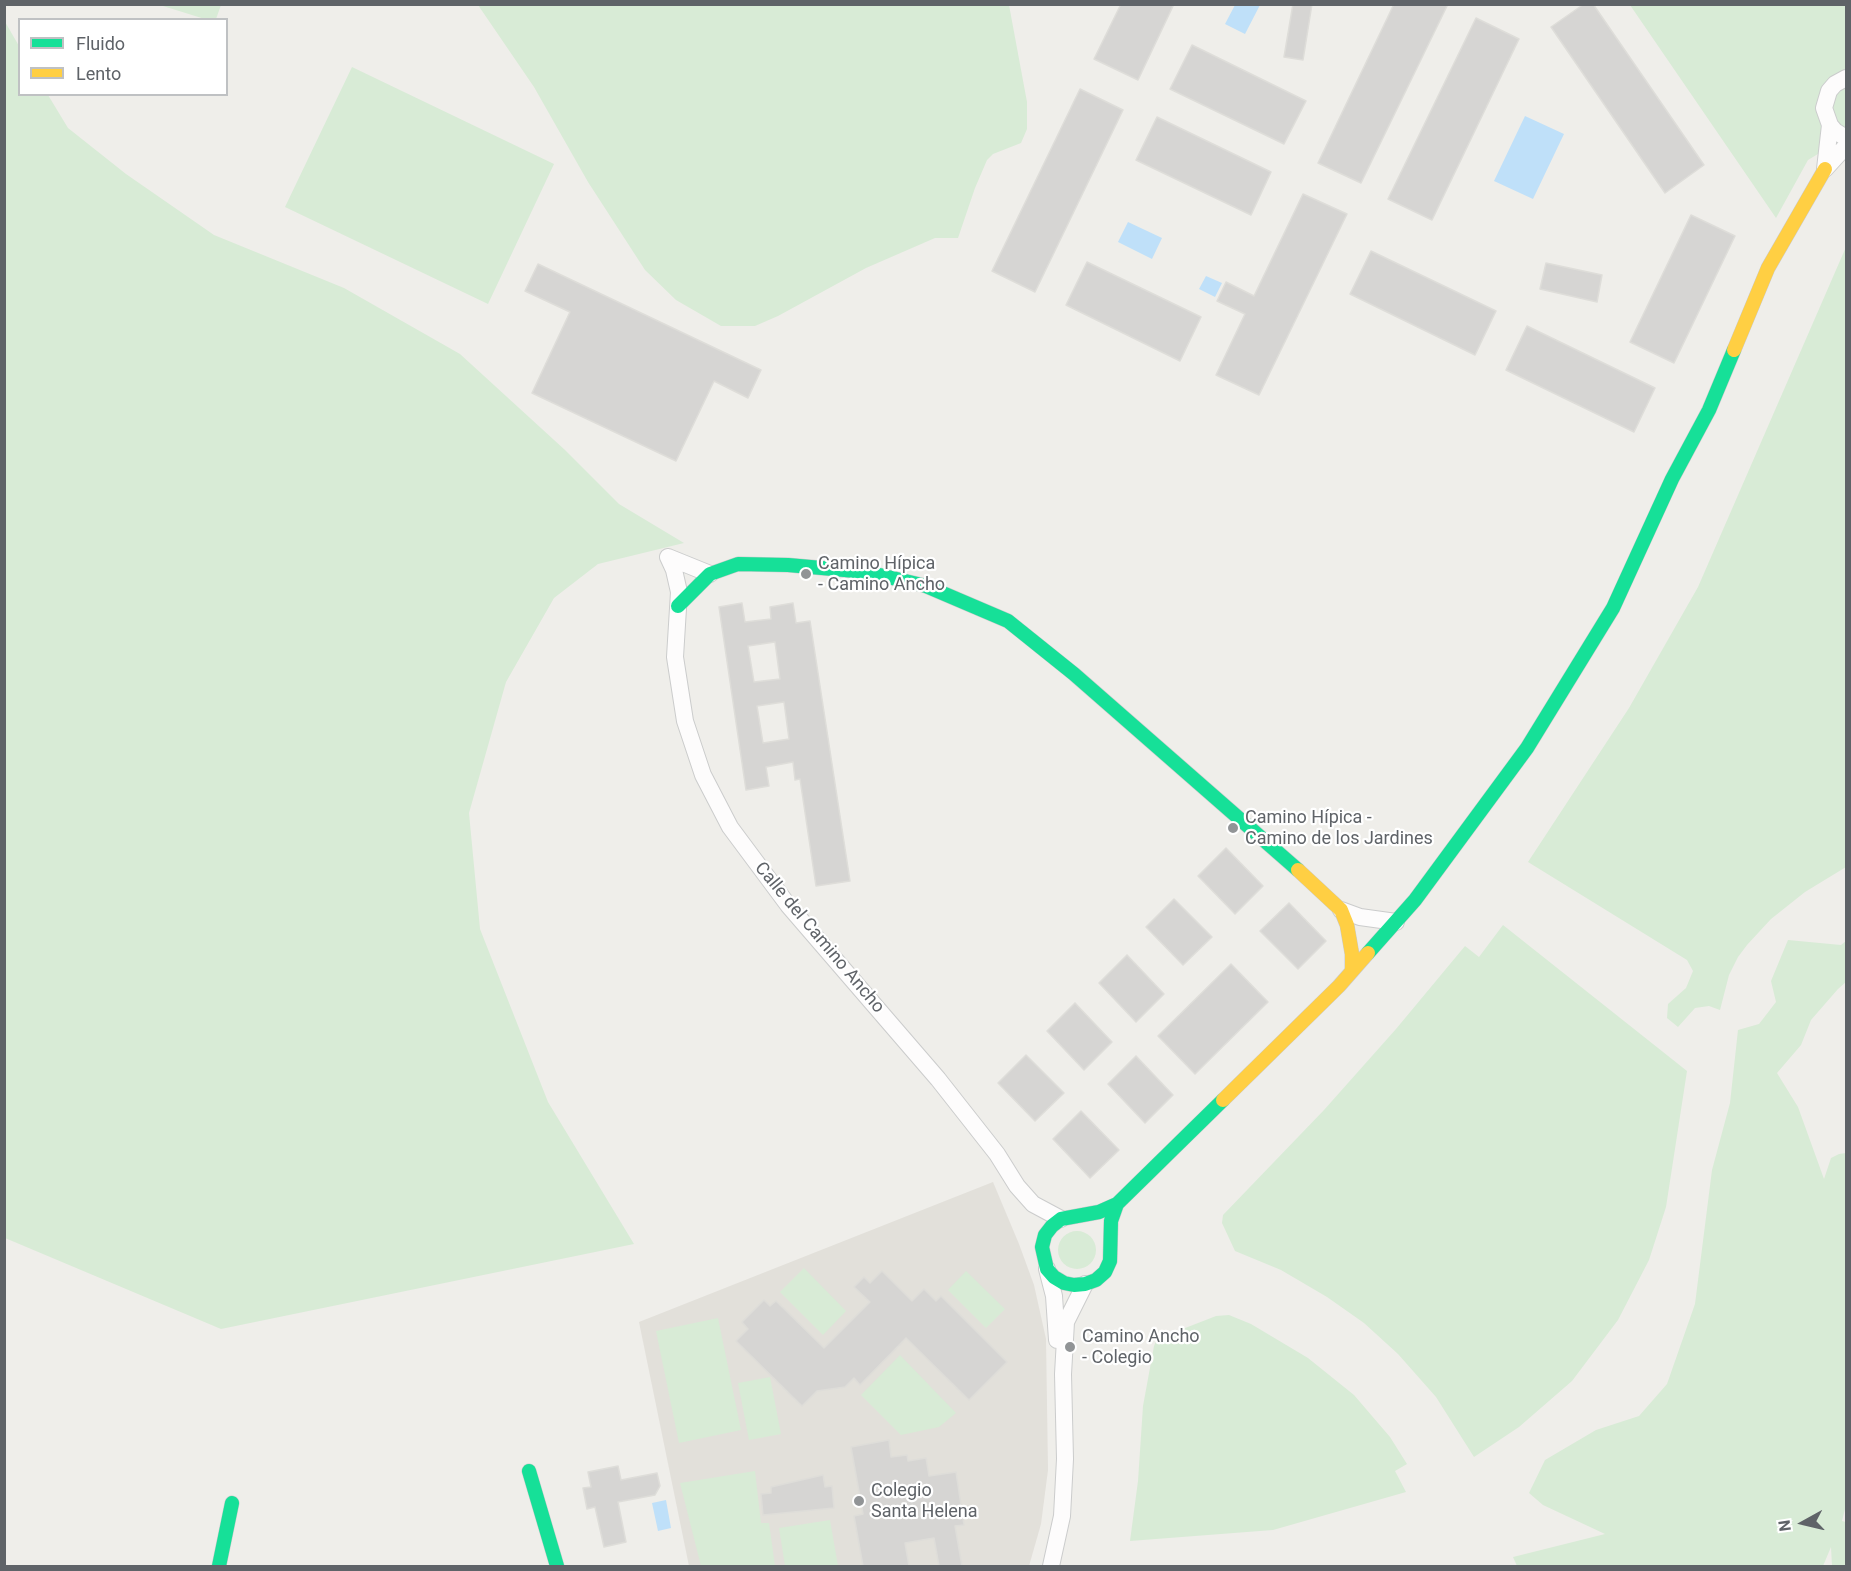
<!DOCTYPE html>
<meta charset="utf-8">
<style>
body{margin:0}
#map{position:relative;width:1851px;height:1571px;overflow:hidden;background:#efeeea;font-family:Roboto,sans-serif}
canvas{display:block}
.frame{position:absolute;inset:0;border:6px solid #5f6368;pointer-events:none}
.legend{position:absolute;left:18px;top:18px;width:210px;height:78px;box-sizing:border-box;background:#fff;border:2px solid #bfc1c3;margin:0;padding:8px 10px;list-style:none;font-size:18px;color:#5f6368}
.legend li{display:flex;align-items:center;gap:12px;height:30px}
.legend b{width:30px;border:2px solid #bfc1c3}
.north{position:absolute;left:1773px;top:1493px;width:60px;height:60px;-webkit-text-stroke:4px #fff;paint-order:stroke;rotate:262deg;font-size:16px;font-weight:700;line-height:24px;text-align:center;color:#5f6368}
.north::after{content:'';display:block;margin:auto;width:21px;height:27px;background:#5f6368;clip-path:polygon(50% 0,100% 100%,50% 72%,0 100%)}
</style>
<div id="map">
<canvas width="1851" height="1571"></canvas>
<div class="frame"></div>
<ul class="legend">
<li><b style="height:8px;background:#16e098"></b>Fluido</li>
<li><b style="height:8px;background:#ffcf43"></b>Lento</li>
</ul>
<div class="north">N</div>
</div>
<script>
const ctx = document.querySelector('canvas').getContext('2d');
ctx.lineJoin = 'round';
function fill(path, color) { ctx.fillStyle = color; ctx.fill(path, 'evenodd'); }
const shape = rows => new Path2D(rows.map(r => 'M' + r).join(''));
function trace(path, color, width, dash) { ctx.strokeStyle = color; ctx.lineWidth = width; ctx.lineCap = dash ? 'butt' : 'round'; ctx.setLineDash(dash || []); ctx.stroke(path); }
function drawText(font, color, halo, rows, align = 'center') {
  ctx.font = font + ' Roboto,sans-serif'; ctx.lineWidth = 4.5; ctx.setLineDash([]); ctx.textBaseline = 'middle'; ctx.strokeStyle = halo; ctx.fillStyle = color; for (const [text, x, y, turn = 0] of rows) {
    ctx.save(); ctx.translate(x, y); ctx.rotate((+turn || 0) * Math.PI / 180); ctx.textAlign = isNaN(turn) ? turn : align; if (halo) ctx.strokeText(text, 0, 0); ctx.fillText(text, 0, 0); ctx.restore();
  }
}
const education = shape([
 [993,1182,1019,1244,1034,1285,1046,1339,1048,1470,1041,1524,1029,1566,689,1566,639,1322]
]);
const green = shape([
 [164,4,221,4,221,5,216,19,208,20,163,6],
 [478,5,1009,5,1027,102,1027,129,1021,143,993,154,987,160,975,188,958,238,935,238,866,268,778,316,755,326,721,326,676,300,645,270,588,182,534,87],
 [1630,5,1846,5,1846,137,1808,160,1776,218],
 [4,20,19,46,20,94,48,95,68,128,126,174,214,235,344,288,460,354,565,450,619,504,684,543,598,564,554,598,506,682,469,813,480,929,548,1102,634,1244,221,1329,5,1238],
 [352,67,554,164,488,304,285,207],
 [1846,247,1846,867,1805,892,1771,919,1747,945,1738,957,1729,975,1720,1010,1709,1006,1695,1008,1678,1027,1667,1018,1668,1004,1686,988,1693,971,1687,960,1528,862,1629,708,1698,587],
 [1503,925,1687,1071,1666,1207,1649,1260,1618,1320,1572,1381,1519,1427,1474,1457,1436,1397,1398,1354,1364,1323,1327,1297,1281,1270,1235,1251,1222,1223,1223,1215,1324,1110,1396,1029,1465,946,1479,957],
 [1788,940,1841,945,1846,941,1846,982,1838,989,1811,1020,1801,1045,1777,1073,1798,1107,1824,1179,1831,1158,1839,1154,1846,1153,1846,1505,1842,1521,1846,1522,1846,1566,1832,1566,1831,1547,1823,1566,1517,1566,1513,1557,1605,1534,1543,1505,1529,1493,1545,1460,1596,1430,1639,1416,1667,1384,1695,1304,1712,1170,1730,1103,1738,1030,1759,1024,1776,1002,1771,981],
 '1058 1250a19 19 0 1 1 38 0a19 19 0 1 1-38 0Z',
 [804,1268,846,1311,823,1335,780,1292],
 [966,1271,1005,1309,986,1328,948,1290],
 [1229,1315,1251,1324,1308,1358,1354,1395,1390,1437,1407,1464,1395,1471,1406,1492,1273,1530,1130,1541,1138,1481,1143,1406,1154,1346,1157,1339,1216,1316],
 [718,1318,741,1430,679,1443,656,1331],
 [900,1355,956,1413,939,1427,901,1435,861,1395],
 [770,1377,781,1434,749,1440,738,1383],
 [755,1471,761,1523,769,1523,775,1566,701,1566,680,1483],
 [830,1520,838,1566,785,1566,779,1528]
]);
const water = shape([
 [1235,5,1260,5,1245,34,1225,24],
 [1525,116,1564,134,1533,199,1494,181],
 [1128,222,1162,238,1152,259,1118,242],
 [1206,276,1222,283,1215,297,1199,289],
 [666,1500,671,1528,658,1531,652,1503]
]);
const building = shape([
 [1121,4,1174,4,1138,80,1094,59,1121,4],
 [1293,4,1312,4,1303,60,1284,57,1293,4],
 [1394,4,1448,4,1361,183,1318,163,1394,4],
 [1584,4,1593,4,1704,165,1665,193,1551,27,1584,4],
 [1476,18,1519,39,1432,220,1388,199,1476,18],
 [1192,45,1306,101,1284,144,1170,89,1192,45],
 [1080,89,1123,110,1035,292,992,271,1080,89],
 [1157,117,1271,172,1251,215,1136,160,1157,117],
 [1303,194,1347,214,1259,395,1216,375,1245,314,1217,301,1226,282,1254,296,1303,194],
 [1691,215,1735,236,1674,363,1630,342,1691,215],
 [1371,251,1496,311,1475,355,1350,294,1371,251],
 [1087,262,1201,317,1180,361,1066,305,1087,262],
 [1546,263,1602,275,1597,302,1540,289,1546,263],
 [538,264,761,370,748,398,714,381,676,461,532,393,570,312,525,291,538,264],
 [1527,326,1655,388,1634,432,1506,370,1527,326],
 [742,603,745,622,771,619,770,607,793,603,796,623,810,621,850,881,816,886,800,779,795,780,793,762,766,767,769,786,746,790,719,607,742,603],
 [775,642,780,679,754,682,748,646,775,642],
 [784,702,789,739,763,743,757,706,784,702],
 [1226,848,1263,886,1235,914,1198,876,1226,848],
 [1174,899,1212,937,1183,965,1146,927,1174,899],
 [1289,903,1326,941,1298,969,1260,931,1289,903],
 [1127,955,1164,994,1136,1022,1099,983,1127,955],
 [1231,964,1268,1002,1195,1074,1158,1036,1231,964],
 [1075,1003,1112,1042,1084,1070,1047,1031,1075,1003],
 [1026,1055,1064,1093,1035,1121,998,1083,1026,1055],
 [1136,1056,1173,1095,1145,1123,1108,1084,1136,1056],
 [1081,1111,1119,1150,1090,1178,1053,1139,1081,1111],
 [882,1271,912,1301,924,1289,936,1301,941,1296,1007,1362,969,1400,906,1338,860,1385,854,1378,845,1387,817,1391,802,1406,736,1341,748,1329,742,1322,764,1300,770,1306,776,1301,824,1348,870,1302,854,1287,864,1277,870,1283,882,1271],
 [889,1440,891,1457,907,1455,908,1461,926,1458,929,1476,956,1472,964,1525,955,1526,962,1566,939,1566,934,1538,905,1543,909,1566,863,1566,854,1516,863,1514,851,1447,889,1440],
 [618,1466,621,1480,657,1473,660,1486,655,1495,618,1502,626,1542,604,1547,595,1507,587,1509,583,1488,591,1487,588,1472,618,1466],
 [823,1475,825,1487,832,1486,834,1508,763,1515,761,1494,771,1493,771,1487,823,1475]
]);
const street = shape([
 [1846,78,1835,84,1829,91,1824,108,1830,125,1835,131,1846,138],
 [1830,125,1825,169,1846,146],
 [668,557,674,570,679,592,675,657,685,721,703,775,730,827,788,905,938,1079,997,1154,1017,1186,1033,1204,1061,1219],
 [668,557,710,574],
 [1341,910,1360,917,1396,922],
 [1047,1269,1054,1296,1057,1340],
 [1051,1566,1062,1516,1065,1459,1063,1374,1066,1322,1085,1284]
]);
const fast = shape([
 [678,606,710,574,738,564,788,565,867,572,926,586,1008,621,1074,674,1298,870],
 [1368,953,1415,900,1527,748,1613,608,1672,479,1709,410,1734,350],
 [1117,1204,1111,1221,1110,1261,1105,1272,1096,1280,1085,1284,1074,1285,1064,1283,1054,1277,1047,1269,1042,1247,1045,1235,1052,1226,1061,1219,1099,1212,1117,1204,1223,1100],
 [529,1471,557,1566],
 [219,1566,232,1503]
]);
const slow = shape([
 [1734,350,1768,268,1825,169],
 [1298,870,1341,910,1347,925,1352,954,1352,971],
 [1223,1100,1339,986,1368,953]
]);
const markers = [
 [806,574,6,"#919496"],
 [1233,828,6,"#919496"],
 [1070,1347,6,"#919496"],
 [859,1501,6,"#919496"]
];
const poiNames = [
 ["Camino Hípica",818,564],
 ["- Camino Ancho",818,585],
 ["Camino Hípica -",1245,818],
 ["Camino de los Jardines",1245,839],
 ["Camino Ancho",1082,1337],
 ["- Colegio",1082,1358],
 ["Colegio",871,1491],
 ["Santa Helena",871,1512]
];
const streetNames = [
 ["Calle del Camino Ancho",819,938,50]
];
fill(education, '#e2e0da');
fill(green, '#d8ebd6');
fill(water, '#bfe0f9');
fill(building, '#d6d5d3');
trace(building, '#deddd9', 1.5);
trace(street, '#cbcccc', 18);
trace(fast, '#cacacb', 15);
trace(slow, '#cacacb', 15);
trace(street, '#fdfcfc', 16);
trace(fast, '#16e098', 14);
trace(slow, '#ffcf43', 14);
for (const [x, y, r, color] of markers) { const dot = new Path2D(); dot.arc(x, y, r, 0, 2 * Math.PI); ctx.fillStyle = color; ctx.fill(dot); trace(dot, '#fff', 2); }
drawText('18px', '#5f6368', '#fff', poiNames, 'left');
drawText('18px', '#5f6368', '#fff', streetNames);
</script>
